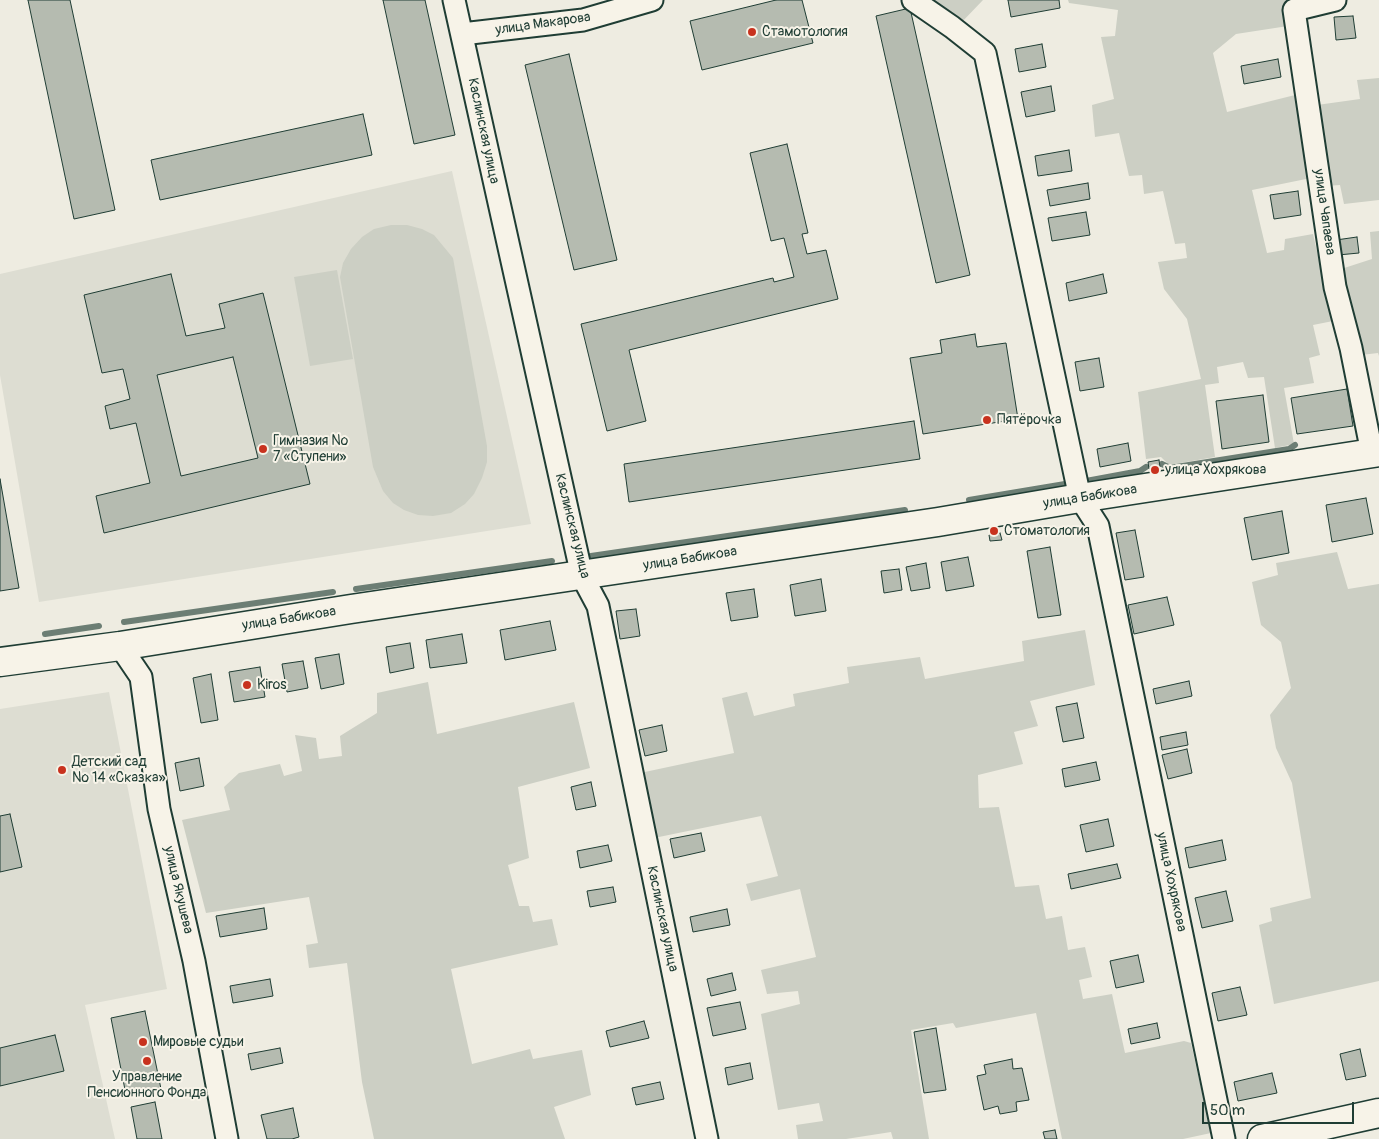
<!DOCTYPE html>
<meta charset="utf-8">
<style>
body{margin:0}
#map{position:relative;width:1379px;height:1139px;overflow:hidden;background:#eeece1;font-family:Pangolin,sans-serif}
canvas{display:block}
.scale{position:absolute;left:1202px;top:1102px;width:152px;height:22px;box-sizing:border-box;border:2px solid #1f3d34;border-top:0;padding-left:6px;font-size:15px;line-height:18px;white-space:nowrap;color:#1f3d34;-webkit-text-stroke:4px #f7f3e8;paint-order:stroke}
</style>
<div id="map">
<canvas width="1379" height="1139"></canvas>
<div class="scale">50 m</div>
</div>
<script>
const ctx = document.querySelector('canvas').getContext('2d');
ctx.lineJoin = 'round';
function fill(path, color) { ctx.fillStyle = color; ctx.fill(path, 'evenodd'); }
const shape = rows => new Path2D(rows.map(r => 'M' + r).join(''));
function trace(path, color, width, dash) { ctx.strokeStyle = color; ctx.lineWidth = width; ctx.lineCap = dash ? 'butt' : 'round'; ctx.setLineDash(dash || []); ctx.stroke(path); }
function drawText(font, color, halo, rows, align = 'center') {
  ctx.font = font + ' Pangolin,sans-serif'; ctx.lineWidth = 4; ctx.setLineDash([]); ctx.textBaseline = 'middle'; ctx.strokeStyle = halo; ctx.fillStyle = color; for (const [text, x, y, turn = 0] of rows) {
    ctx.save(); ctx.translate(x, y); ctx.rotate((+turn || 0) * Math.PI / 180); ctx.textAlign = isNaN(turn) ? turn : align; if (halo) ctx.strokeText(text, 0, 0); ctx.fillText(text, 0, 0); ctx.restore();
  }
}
const built = shape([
 [452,171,531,524,39,602,0,375,0,274],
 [109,692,167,989,85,1005,115,1139,0,1139,0,709]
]);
const green = shape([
 [928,0,983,0,960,24],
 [1068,0,1306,0,1288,26,1236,34,1213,53,1227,112,1299,94,1311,178,1252,190,1267,253,1284,250,1285,239,1313,234,1333,321,1313,325,1320,355,1309,358,1314,383,1284,388,1294,444,1275,448,1264,377,1248,378,1243,362,1217,367,1219,383,1205,385,1215,457,1169,465,1161,457,1146,459,1138,392,1201,379,1187,319,1164,289,1158,262,1187,258,1185,243,1175,244,1163,191,1144,194,1142,175,1129,176,1119,133,1095,137,1092,105,1114,99,1101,37,1115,36,1118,10,1069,3],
 [1379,78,1379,200,1344,204,1340,185,1326,186,1317,105,1360,99,1357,80],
 [391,225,407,225,422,229,434,235,453,258,487,446,487,462,482,478,474,494,465,504,451,513,433,516,418,515,404,510,393,503,383,491,373,467,340,277,343,263,351,249,362,237,374,229],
 [1379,231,1379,356,1378,353,1361,355,1338,270,1372,259,1370,232],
 [337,270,353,359,310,366,294,277],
 [1337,552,1348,589,1379,584,1379,981,1274,1004,1259,925,1272,921,1270,908,1311,898,1292,783,1276,748,1270,715,1291,688,1281,642,1261,625,1252,582,1278,575,1276,563],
 [1085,630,1095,685,1030,701,1038,726,1014,732,1023,764,978,775,979,808,999,807,1015,887,1039,885,1046,919,1062,916,1068,950,1085,947,1092,977,1079,980,1083,999,1112,994,1125,1053,1184,1041,1191,1043,1211,1133,1183,1139,1062,1139,1036,1013,956,1028,953,1023,911,1030,929,1139,893,1139,891,1132,846,1139,798,1139,796,1125,823,1121,819,1103,778,1110,761,1014,800,1004,798,991,767,994,761,970,816,957,800,889,751,901,746,884,778,876,761,816,654,838,640,773,734,753,722,698,747,692,754,716,795,706,793,694,849,683,847,667,920,657,925,679,1024,661,1022,641],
 [428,682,437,734,574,702,590,768,518,787,529,858,508,865,519,906,529,906,533,922,552,919,558,945,451,969,472,1064,530,1049,533,1059,582,1050,591,1095,554,1107,565,1139,374,1139,362,1082,347,963,309,968,306,945,318,943,309,897,206,913,182,820,230,810,224,787,239,773,280,764,284,776,302,771,295,735,316,738,319,759,342,756,340,736,377,713,377,693]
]);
const stream = shape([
 [1162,464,1170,468,1289,449,1295,445],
 [1086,481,1140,471,1146,467],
 [969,500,1065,484],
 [591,556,905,510],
 [356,589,552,561],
 [124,622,333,592],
 [45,634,99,626]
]);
const building = shape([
 [28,0,70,0,115,210,74,219,28,0],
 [383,0,425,0,455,135,414,144,383,0],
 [776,0,802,0,813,43,702,70,690,21,776,0],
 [1008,0,1059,0,1060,8,1011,17,1008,0],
 [910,8,970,275,936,283,876,16,910,8],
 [1353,16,1356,38,1336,40,1334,17,1353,16],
 [1042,44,1046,67,1019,72,1015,49,1042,44],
 [569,54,617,260,574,270,525,65,569,54],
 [1278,59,1281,77,1244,84,1241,66,1278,59],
 [1051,86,1055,111,1026,117,1021,92,1051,86],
 [363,114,372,155,160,200,151,160,363,114],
 [787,144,808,233,802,234,807,254,826,250,838,299,629,350,646,421,607,431,581,324,773,278,774,282,794,277,784,238,771,241,750,153,787,144],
 [1069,150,1072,171,1038,176,1035,156,1069,150],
 [1088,183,1090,199,1050,206,1047,190,1088,183],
 [1298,191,1301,215,1274,219,1270,195,1298,191],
 [1086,212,1090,235,1052,241,1048,218,1086,212],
 [1357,237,1359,253,1338,255,1336,240,1357,237],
 [171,274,186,336,225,328,219,304,263,293,310,484,104,533,96,496,150,483,136,423,110,429,105,406,130,399,123,369,102,373,84,295,171,274],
 [233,357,258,458,181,476,157,375,233,357],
 [1103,274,1107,293,1069,301,1066,283,1103,274],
 [975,334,977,347,1006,343,1018,419,923,434,910,358,942,353,940,340,975,334],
 [1099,358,1104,387,1080,391,1075,362,1099,358],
 [1347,389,1353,426,1297,434,1291,398,1347,389],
 [1263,395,1269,442,1222,449,1216,401,1263,395],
 [914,421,920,459,629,502,624,464,914,421],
 [1128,443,1131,461,1100,467,1097,449,1128,443],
 [1159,460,1160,467,1149,469,1148,462,1159,460],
 [0,479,19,588,0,591,0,479],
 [1366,498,1373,534,1332,542,1326,505,1366,498],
 [1282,511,1289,553,1252,560,1244,518,1282,511],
 [1135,530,1144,577,1125,580,1116,533,1135,530],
 [1000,533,1002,540,990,541,989,535,1000,533],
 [1050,547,1061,615,1038,618,1027,551,1050,547],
 [968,557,974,586,946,591,941,562,968,557],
 [926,563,930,588,911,591,906,567,926,563],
 [899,569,902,590,884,593,881,571,899,569],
 [821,579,826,611,795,616,790,585,821,579],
 [754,589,758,617,731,621,726,593,754,589],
 [1167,597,1174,625,1134,634,1128,605,1167,597],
 [636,609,640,636,620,639,616,611,636,609],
 [550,621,556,650,505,660,500,630,550,621],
 [462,634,467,663,430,668,426,640,462,634],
 [410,643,414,668,390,673,386,647,410,643],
 [339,654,344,684,321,689,315,658,339,654],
 [303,661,308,688,287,692,282,664,303,661],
 [260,667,265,697,234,702,229,672,260,667],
 [211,674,218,720,201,723,193,678,211,674],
 [1189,681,1192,696,1156,704,1153,689,1189,681],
 [1077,703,1084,738,1063,742,1056,707,1077,703],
 [662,725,667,751,645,756,639,730,662,725],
 [1186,732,1188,745,1162,750,1160,737,1186,732],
 [1187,749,1192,773,1168,779,1162,755,1187,749],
 [199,758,204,786,180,791,175,763,199,758],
 [1096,762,1100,780,1065,787,1062,769,1096,762],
 [591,782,596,806,576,810,571,787,591,782],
 [10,814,22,867,0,872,0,816,10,814],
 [1108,819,1114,846,1086,852,1080,825,1108,819],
 [701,833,705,851,674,858,670,839,701,833],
 [1222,840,1226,860,1189,868,1185,848,1222,840],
 [608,845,612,861,580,868,577,851,608,845],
 [1117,864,1121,878,1071,889,1068,874,1117,864],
 [613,887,616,902,590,907,587,891,613,887],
 [1226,891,1233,921,1202,928,1195,898,1226,891],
 [264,908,267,929,220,937,216,916,264,908],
 [727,909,730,925,693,932,690,917,727,909],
 [1138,955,1144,982,1116,988,1110,961,1138,955],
 [732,973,736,990,711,996,707,979,732,973],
 [270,979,273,996,233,1003,230,986,270,979],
 [1240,987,1247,1015,1218,1021,1212,993,1240,987],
 [740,1002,746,1029,713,1036,707,1008,740,1002],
 [145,1011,161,1089,126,1095,111,1018,145,1011],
 [644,1021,649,1038,610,1047,606,1031,644,1021],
 [1157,1023,1160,1038,1131,1044,1128,1029,1157,1023],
 [936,1028,946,1090,924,1093,914,1032,936,1028],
 [55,1035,64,1071,0,1086,0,1048,55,1035],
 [280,1048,283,1063,251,1070,248,1054,280,1048],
 [1360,1049,1366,1076,1346,1080,1340,1054,1360,1049],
 [1012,1059,1013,1069,1022,1068,1029,1100,1016,1102,1017,1111,1000,1114,998,1106,984,1110,977,1076,986,1074,984,1065,1012,1059],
 [750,1063,753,1079,728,1085,725,1068,750,1063],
 [1272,1073,1277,1093,1238,1101,1234,1082,1272,1073],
 [660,1082,664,1099,636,1105,632,1088,660,1082],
 [155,1102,162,1139,137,1139,131,1107,155,1102],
 [293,1108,299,1137,292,1139,267,1139,261,1115,293,1108],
 [1055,1130,1057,1139,1045,1139,1043,1132,1055,1130]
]);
const street = shape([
 [454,0,582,576,598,606,707,1139],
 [913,0,952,27,985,53,1080,498,1098,526,1224,1139],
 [1335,0,1294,10,1335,287,1351,348,1372,453],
 [462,34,583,20,652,0],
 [120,646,141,677,159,809,194,961,227,1139]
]);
const secondary = shape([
 [1262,1139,1379,1113]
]);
const primary = shape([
 [0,662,120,646,351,609,938,522,1080,498,1379,452]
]);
const markers = [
 [752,32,5,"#c8321e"],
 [987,420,5,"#c8321e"],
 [263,449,5,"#c8321e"],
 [1155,470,5,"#c8321e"],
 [994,531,5,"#c8321e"],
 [247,685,5,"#c8321e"],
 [62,770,5,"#c8321e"],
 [143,1042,5,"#c8321e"],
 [147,1061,5,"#c8321e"]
];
const streetNames = [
 ["улица Макарова",543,24,-8],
 ["Каслинская улица",483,131,78],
 ["улица Чапаева",1324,212,82],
 ["улица Бабикова",1090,497,-9],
 ["Каслинская улица",572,526,76],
 ["улица Бабикова",690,559,-9],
 ["улица Бабикова",289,619,-9],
 ["улица Хохрякова",1171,882,78],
 ["улица Якушева",178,890,77],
 ["Каслинская улица",662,919,78]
];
const poiNames = [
 ["Стамотология",762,32],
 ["Пятёрочка",997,420],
 ["Гимназия №",273,441],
 ["7 «Ступени»",273,457],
 ["улица Хохрякова",1165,470],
 ["Стоматология",1004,531],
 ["Kiros",257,685],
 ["Детский сад",72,762],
 ["№ 14 «Сказка»",72,778],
 ["Мировые судьи",153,1042],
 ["Управление",147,1077,"center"],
 ["Пенсионного Фонда",147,1093,"center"]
];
fill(built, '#ddddd2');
fill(green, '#cccfc4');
trace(stream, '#6c7e74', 6);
fill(building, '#b5bbb0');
trace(building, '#1f3d34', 1);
trace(street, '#1f3d34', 25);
trace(secondary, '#1f3d34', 31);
trace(primary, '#1f3d34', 31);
trace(street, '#f7f3e8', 21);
trace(secondary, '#f7f3e8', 28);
trace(primary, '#f7f3e8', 28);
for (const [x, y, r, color] of markers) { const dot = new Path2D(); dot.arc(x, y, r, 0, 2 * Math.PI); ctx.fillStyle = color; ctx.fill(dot); trace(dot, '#f7f3e8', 2); }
drawText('14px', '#1f3d34', '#f7f3e8', streetNames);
drawText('14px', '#1f3d34', '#f7f3e8', poiNames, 'left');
</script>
